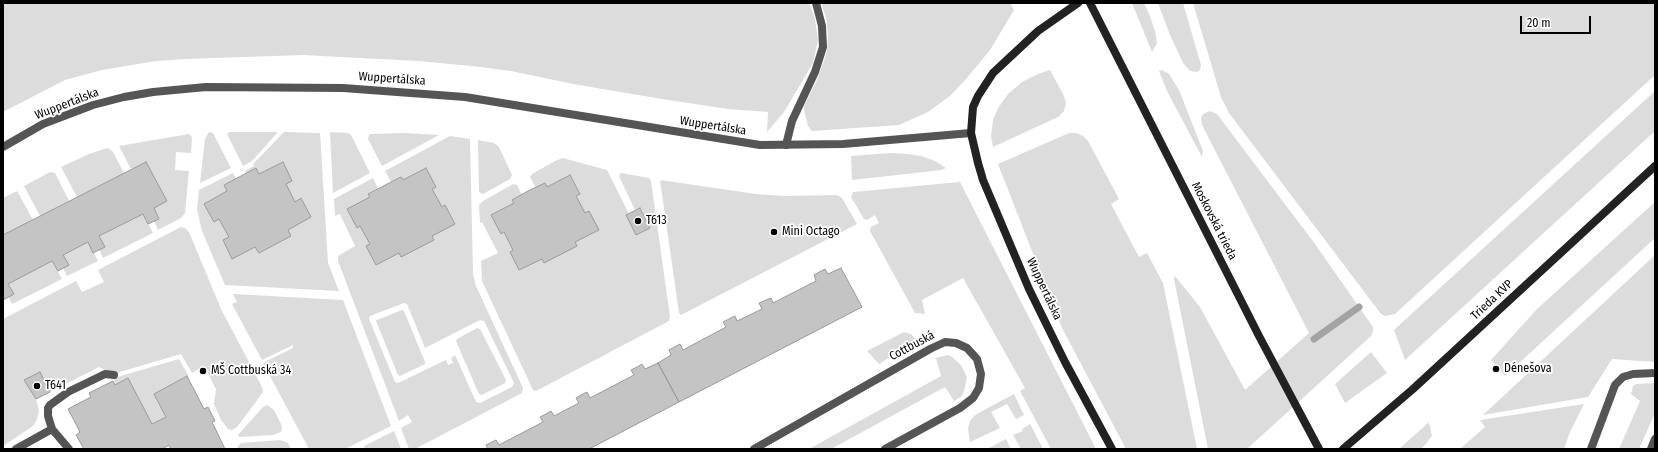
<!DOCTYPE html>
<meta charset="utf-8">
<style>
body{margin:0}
#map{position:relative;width:1658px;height:452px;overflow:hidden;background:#fff;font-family:"Fira Sans Condensed",sans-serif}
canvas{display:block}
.frame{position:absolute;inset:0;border:4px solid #000;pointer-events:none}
.scale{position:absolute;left:1520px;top:16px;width:71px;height:18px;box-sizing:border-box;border:2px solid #000;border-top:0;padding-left:5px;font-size:12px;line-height:14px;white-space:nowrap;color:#000;-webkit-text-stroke:3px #fff;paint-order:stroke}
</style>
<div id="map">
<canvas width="1658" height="452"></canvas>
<div class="frame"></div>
<div class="scale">20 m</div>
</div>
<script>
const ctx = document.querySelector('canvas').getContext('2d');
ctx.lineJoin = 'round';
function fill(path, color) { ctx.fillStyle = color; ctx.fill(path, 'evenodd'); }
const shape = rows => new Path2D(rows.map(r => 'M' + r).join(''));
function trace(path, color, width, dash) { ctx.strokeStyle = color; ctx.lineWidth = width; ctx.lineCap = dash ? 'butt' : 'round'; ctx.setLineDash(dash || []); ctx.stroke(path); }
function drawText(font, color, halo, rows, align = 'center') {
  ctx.font = font + ' "Fira Sans Condensed",sans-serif'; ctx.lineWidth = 3.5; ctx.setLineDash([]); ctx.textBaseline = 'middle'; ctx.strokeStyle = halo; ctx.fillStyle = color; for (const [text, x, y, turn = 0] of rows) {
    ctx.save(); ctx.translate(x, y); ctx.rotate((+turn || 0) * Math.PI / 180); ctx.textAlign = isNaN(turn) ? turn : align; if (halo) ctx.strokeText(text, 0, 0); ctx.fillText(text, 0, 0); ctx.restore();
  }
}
const green = shape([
 [3,3,809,3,815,19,818,40,813,63,784,112,767,132,768,112,728,109,662,99,573,84,511,71,472,66,418,61,303,55,186,59,156,61,102,70,65,80,3,112],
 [821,3,1010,3,1014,10,990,50,966,79,950,96,928,112,899,125,812,131,808,126,804,110,804,106,817,80,827,52,828,35,826,17],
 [1132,3,1144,3,1150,16,1155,31,1157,43,1152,52],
 [1158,3,1183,3,1201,65,1200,70,1197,72,1190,71,1183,63,1170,35],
 [1193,3,1655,3,1655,75,1395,314,1386,316,1381,314,1229,113,1221,97],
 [1050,70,1064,96,1066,103,1064,111,1058,117,993,147,991,136,993,120,998,108,1008,94,1022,82,1038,74],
 [1162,70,1169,74,1179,90,1203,151,1202,157,1167,91,1159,71],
 [1655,91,1655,131,1405,360,1394,330],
 [1210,111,1217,114,1315,244,1373,327,1373,331,1371,336,1247,449,1208,449,1174,279,1175,276,1200,307,1245,390,1309,333,1202,125,1201,118,1203,114],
 [209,132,213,133,231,168,200,183,205,139],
 [229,132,278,132,252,161,243,166,227,134],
 [284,132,320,133,328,263,339,291,225,285,202,231,197,209,199,190,233,173,236,179,224,185,227,191,204,204,214,222,219,219,229,237,223,240,232,259,255,247,259,253,291,236,288,230,311,217,302,199,295,202,286,184,292,181,283,162,259,174,256,168,246,173,245,171,254,166,253,164],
 [330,132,348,133,351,135,370,173,333,193],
 [405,133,439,135,382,166,368,139,369,135,371,134],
 [1069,133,1076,133,1083,136,1088,141,1119,199,1111,204,1139,257,1147,253,1163,283,1197,449,1126,449,1062,328,998,164],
 [189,134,192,137,191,153,176,152,175,170,189,171,185,213,181,218,158,230,154,221,159,219,154,208,167,201,146,162,131,169,119,146],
 [450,136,470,139,473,274,476,286,523,388,522,393,415,449,409,449,401,428,412,422,408,415,399,421,338,261,338,256,355,246,340,214,335,216,334,199,373,178,378,188,369,193,370,197,347,210,357,228,360,226,370,244,366,246,376,265,399,253,401,256,432,236,455,223,445,205,442,207,432,189,436,187,426,168,403,180,401,177,391,182,385,171],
 [404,303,407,304,425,348,480,320,484,321,514,383,512,387,480,403,476,402,455,355,451,358,453,363,448,365,446,360,398,383,395,382,369,319,370,316],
 [478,140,494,143,499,147,512,175,510,179,483,194,479,192],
 [107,148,110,149,113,152,124,173,77,197,61,167,89,154],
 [891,153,907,154,921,156,935,161,946,168,942,170,852,180,851,156],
 [563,158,607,170,629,214,627,215,636,235,650,228,641,208,635,210,619,176,621,173,649,178,651,181,670,317,669,321,536,391,533,390,482,281,481,261,498,253,482,222,480,223,479,205,483,201,513,184,517,185,522,195,513,200,514,203,491,215,501,234,504,232,513,250,510,252,519,270,542,259,577,246,575,242,585,213,576,196,580,193,570,175,547,187,545,183,536,188,530,177,532,174,557,160],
 [50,172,55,173,69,201,40,216,24,186],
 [660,180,756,194,783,196,837,195,842,198,857,224,681,315,679,313],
 [960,182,1096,449,1051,449,1020,391,1025,388,963,278,922,300,925,314,915,313,870,231,871,227,879,223,875,215,867,220,864,219,851,197,853,192,864,191],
 [17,191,33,220,3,235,3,198],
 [1655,202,1655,238,1505,376,1491,360,1537,309],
 [143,214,153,233,103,258,99,249,99,236],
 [181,227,185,228,189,232,221,309,261,385,263,391,261,395,237,427,232,430,228,429,221,420,214,404,216,389,204,366,192,373,181,354,113,374,99,367,50,392,40,372,24,380,36,399,39,411,37,419,33,426,3,446,3,319,76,281,82,292,104,282,98,270],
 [88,242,98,261,67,276,63,268,68,265,63,255],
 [1655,255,1655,362,1612,359,1588,397,1483,415],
 [52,261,62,279,12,304,8,296,14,294,8,284],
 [233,294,343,300,391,426,345,449,309,449,263,363,293,348,293,345,262,360,232,304,237,302],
 [402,310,404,311,425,362,425,364,400,376,398,375,376,321,377,320],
 [477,328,480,329,506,380,505,383,482,395,479,394,456,341,457,339],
 [904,332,911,334,916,339,912,343,879,364,867,351],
 [1371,352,1387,373,1345,403,1335,384],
 [947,355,951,356,961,365,967,377,964,391,962,396,954,401,945,387,831,449,809,449,941,376,936,358],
 [179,359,188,375,154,394,166,417,152,424,128,378,115,385,114,378],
 [1655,383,1655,413,1639,449,1619,449,1640,401,1631,394,1633,386,1636,384],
 [1014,394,1024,415,1016,419,1007,404,991,412,1000,428,970,442,968,428,970,421,975,415],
 [1584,404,1570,432,1564,449,1460,449,1485,427,1480,420],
 [267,405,274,410,281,424,282,428,281,432,273,435,239,437,238,435,263,407],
 [1429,422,1432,436,1424,446,1421,449,1399,449],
 [1030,424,1043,449,1021,449,1013,435,1023,431,1022,429],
 [394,431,401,449,365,449,364,446],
 [1006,439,1011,449,987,449],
 [280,440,288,443,291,449,238,449,238,446,241,443]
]);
const stream = shape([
 [1314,339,1359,307]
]);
const building = shape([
 [146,162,167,201,154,208,159,219,148,224,143,214,99,236,105,247,93,253,88,242,63,255,69,265,58,271,52,261,8,284,14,294,3,300,3,235,146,162],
 [283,162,292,181,286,184,295,202,301,198,311,217,288,230,291,236,259,253,255,247,232,259,223,240,229,237,219,219,214,222,204,204,227,191,224,185,256,168,259,174,283,162],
 [426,168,436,187,432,189,442,207,445,205,455,224,432,236,434,240,401,257,399,253,376,265,366,246,370,244,360,226,357,228,347,209,370,197,368,194,391,182,401,177,403,180,426,168],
 [570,175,580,194,576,196,585,213,589,211,599,230,575,242,577,246,544,263,542,259,519,270,510,252,513,250,504,232,501,234,491,215,514,203,512,200,528,191,545,183,547,187,570,175],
 [640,208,650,228,636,235,626,215,640,208],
 [841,268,862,307,679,402,658,363,671,355,669,350,680,344,683,350,726,327,723,322,735,316,737,321,762,309,759,303,771,298,773,303,816,281,814,275,821,271,825,269,828,274,841,268],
 [658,363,679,402,589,449,488,449,486,445,496,440,499,445,543,422,540,417,546,414,551,411,554,416,579,403,576,398,581,395,587,392,590,398,634,375,631,370,639,366,642,364,645,369,658,363],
 [40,372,50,392,36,399,24,380,40,372],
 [187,376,204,409,208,407,215,421,212,422,225,449,171,449,169,445,162,449,84,449,76,435,80,432,68,409,91,397,89,393,113,381,115,385,128,378,152,424,166,417,154,394,187,376]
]);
const lane = shape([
 [786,145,792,121,815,72,823,47,822,26,816,3],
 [52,429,48,416,48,408,50,405,68,392,105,374,114,375],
 [16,449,52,429,69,449],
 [1591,449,1615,385,1623,377,1633,374,1655,373]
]);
const street = shape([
 [3,147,43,124,93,105,124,97,153,92,206,87,343,88,465,97,760,145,843,144,971,133],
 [754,449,930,349,945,342,956,343,967,348,977,359,981,374,979,388,973,398,960,408,885,449],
 [1651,449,1655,439]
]);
const secondary = shape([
 [1078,3,1038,31,993,73,978,96,973,107,971,133,978,163,983,180,1029,289,1065,362,1112,449],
 [1090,3,1259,336,1319,449],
 [1343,449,1413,389,1655,166]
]);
const markers = [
 [638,221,4,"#000"],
 [774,232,4,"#000"],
 [1496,369,4,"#000"],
 [203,371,4,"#000"],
 [37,386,4,"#000"]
];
const streetNames = [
 ["Wuppertálska",392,79,4],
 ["Wuppertálska",67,104,-21],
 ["Wuppertálska",713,126,9],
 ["Moskovská trieda",1214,221,63],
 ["Wuppertálska",1044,289,65],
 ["Trieda KVP",1492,300,-43],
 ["Cottbuská",912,346,-28]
];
const poiNames = [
 ["T613",646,221],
 ["Mini Octago",782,232],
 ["Dénešova",1504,369],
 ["MŠ Cottbuská 34",211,371],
 ["T641",45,386]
];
fill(green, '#dcdcdc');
trace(stream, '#a3a3a3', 7);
fill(building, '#c4c4c4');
trace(building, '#999', 1);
trace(lane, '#555', 8);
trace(street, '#555', 8);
trace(secondary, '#222', 8);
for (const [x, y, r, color] of markers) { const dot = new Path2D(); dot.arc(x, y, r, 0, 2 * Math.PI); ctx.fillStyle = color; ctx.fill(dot); trace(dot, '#fff', 1.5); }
drawText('12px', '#000', '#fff', streetNames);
drawText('12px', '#000', '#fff', poiNames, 'left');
</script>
